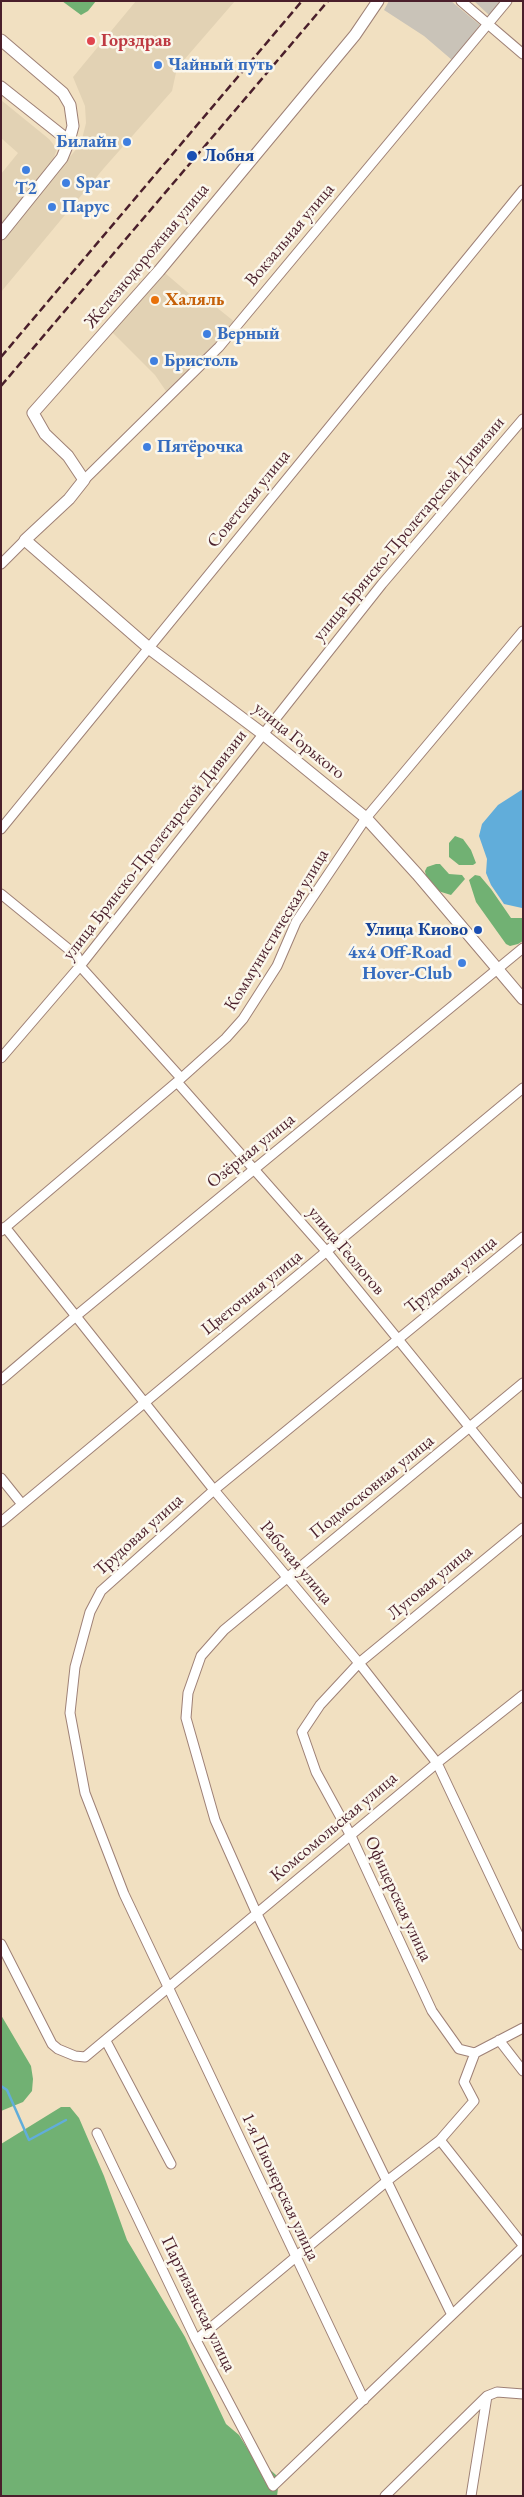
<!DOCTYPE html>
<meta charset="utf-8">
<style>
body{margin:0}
#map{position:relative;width:524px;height:2497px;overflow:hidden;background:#f1e0c1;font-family:"EB Garamond",serif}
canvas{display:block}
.frame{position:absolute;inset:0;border:2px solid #4a1f2b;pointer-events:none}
</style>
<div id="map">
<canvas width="524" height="2497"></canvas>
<div class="frame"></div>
</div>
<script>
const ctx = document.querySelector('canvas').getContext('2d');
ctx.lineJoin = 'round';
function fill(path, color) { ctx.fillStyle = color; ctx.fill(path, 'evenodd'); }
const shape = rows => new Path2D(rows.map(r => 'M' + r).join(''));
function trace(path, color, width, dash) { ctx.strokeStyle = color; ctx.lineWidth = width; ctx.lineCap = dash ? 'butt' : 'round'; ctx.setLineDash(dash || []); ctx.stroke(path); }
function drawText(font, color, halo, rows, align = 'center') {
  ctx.font = font + ' "EB Garamond",serif'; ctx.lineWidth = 5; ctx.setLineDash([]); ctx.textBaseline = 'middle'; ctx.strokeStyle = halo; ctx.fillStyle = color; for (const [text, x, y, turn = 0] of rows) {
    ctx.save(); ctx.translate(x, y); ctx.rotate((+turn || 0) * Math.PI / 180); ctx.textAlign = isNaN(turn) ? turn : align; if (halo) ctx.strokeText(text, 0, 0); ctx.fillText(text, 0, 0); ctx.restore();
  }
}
const built = shape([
 [136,1,235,1,177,68,172,91,104,168,1,292,1,241,78,147,82,139,86,123,85,106,73,77],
 [1,100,49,139,57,149,53,160,1,225,1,174,18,153,1,138],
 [165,273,200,303,205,298,236,323,206,359,168,394,155,375,112,332]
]);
const industrial = shape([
 [389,1,451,1,480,25,452,60,424,36,384,10],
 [474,1,501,1,489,15]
]);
const forest = shape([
 [62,1,96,1,88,11,81,15],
 [455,836,463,839,471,850,476,863,473,865,459,865,449,857,449,843],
 [436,864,440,864,449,874,462,875,465,879,451,895,438,891,426,876,425,871,427,867],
 [475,875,480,876,491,889,511,918,523,918,523,941,518,944,510,946,506,944,476,902,469,880],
 [1,2015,31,2066,33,2079,32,2091,23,2102,1,2111],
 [61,2107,70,2107,79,2118,104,2176,127,2240,185,2337,226,2424,239,2435,249,2451,276,2475,279,2481,277,2496,1,2496,1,2144]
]);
const water = shape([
 [523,789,523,908,522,908,504,904,491,885,486,873,487,859,479,836,482,824,498,805]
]);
const stream = shape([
 [1,2086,7,2090,29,2140,66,2120]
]);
const minor = shape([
 [461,1,523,54],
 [84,480,219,347,507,1],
 [1,564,25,540],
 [1,829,523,190],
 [1,894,77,956,80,966,181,1078],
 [1,1058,80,966,382,584,523,419],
 [177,1082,327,1252,523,1493],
 [5,1227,214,1490,359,1663,437,1763,523,1945],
 [1,1231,177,1082,226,1038,243,1019,277,966,296,922,366,818,523,631],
 [1,1380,76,1316,523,948],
 [1,1478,21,1503],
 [1,1522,523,1088],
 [523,1528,359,1663,320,1705,302,1732,316,1772,351,1836,432,2011,459,2049,475,2053,523,2028],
 [1,1944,52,2044,58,2049,75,2056,85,2057,437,1763,523,1695],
 [499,2040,523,2071],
 [106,2041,171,2164],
 [97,2133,196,2340,273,2486,523,2247],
 [440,2140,523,2245],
 [451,2313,256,1912,215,1820,186,1718,188,1693,201,1656,224,1630,523,1383],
 [196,2340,387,2181,440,2140,474,2101,464,2082,475,2053],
 [364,2400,124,1894,85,1793,70,1713,75,1667,90,1612,101,1591,214,1490,523,1237],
 [385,2496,487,2396,497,2392,523,2394],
 [471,2496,487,2396]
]);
const tertiary = shape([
 [378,1,355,35,159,271,33,413,45,434,68,456,84,480,69,499,25,540,150,649,263,734,366,818,417,874,523,999],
 [1,40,63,93,70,105,73,126,69,141,62,158,1,234],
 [1,87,69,141]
]);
const rail = shape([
 [1,357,302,1],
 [1,386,328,1]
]);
const markers = [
 [91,41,5,"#e0444e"],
 [158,65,5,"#3f7fe0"],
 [127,142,5,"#3f7fe0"],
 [192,156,6,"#1a4fb4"],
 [26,170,5,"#3f7fe0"],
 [66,183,5,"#3f7fe0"],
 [52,207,5,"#3f7fe0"],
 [155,300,5,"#e8710a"],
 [207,334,5,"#3f7fe0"],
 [154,361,5,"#3f7fe0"],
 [147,447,5,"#3f7fe0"],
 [478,930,5,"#1a4fb4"],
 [462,963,5,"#3f7fe0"]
];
const healthNames = [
 ["Горздрав",101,41]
];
const shopNames = [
 ["Чайный путь",168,65],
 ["Билайн",117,142,"right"],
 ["Spar",76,183],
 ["T2",26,189,"center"],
 ["Парус",62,207],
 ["Верный",217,334],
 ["Бристоль",164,361],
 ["Пятёрочка",157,447],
 ["4x4 Off-Road",452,953,"right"],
 ["Hover-Club",452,974,"right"]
];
const transitNames = [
 ["Лобня",203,156],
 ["Улица Киово",468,930,"right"]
];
const streetNames = [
 ["Вокзальная улица",290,235,-50],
 ["Железнодорожная улица",147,256,-50],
 ["Советская улица",249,499,-51],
 ["улица Брянско-Пролетарской Дивизии",409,529,-50],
 ["улица Горького",299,741,39],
 ["улица Брянско-Пролетарской Дивизии",155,845,-52],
 ["Коммунистическая улица",277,930,-59],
 ["Озёрная улица",251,1151,-39],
 ["улица Геологов",346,1251,50],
 ["Трудовая улица",451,1275,-39],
 ["Цветочная улица",252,1293,-39],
 ["Подмосковная улица",372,1487,-39],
 ["Трудовая улица",139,1535,-42],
 ["Рабочая улица",296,1563,50],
 ["Луговая улица",430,1583,-40],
 ["Комсомольская улица",334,1827,-40],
 ["Офицерская улица",398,1899,65],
 ["1-я Пионерская улица",280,2187,65],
 ["Партизанская улица",198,2304,64]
];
const foodNames = [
 ["Халяль",165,300]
];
fill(built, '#e2d2b4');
fill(industrial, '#c9c3b8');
fill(forest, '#71b173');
fill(water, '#61adda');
trace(stream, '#61adda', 2.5);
trace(minor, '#9e8076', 11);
trace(tertiary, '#9e8076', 13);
trace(minor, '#fff', 9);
trace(tertiary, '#fff', 11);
trace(rail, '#4a1f2b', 2.5, [8, 4]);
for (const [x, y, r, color] of markers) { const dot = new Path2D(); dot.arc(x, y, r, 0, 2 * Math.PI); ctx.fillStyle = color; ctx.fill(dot); trace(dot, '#fbf7ec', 2); }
drawText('bold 18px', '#be3a42', '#fbf7ec', healthNames, 'left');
drawText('bold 18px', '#366cbe', '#fbf7ec', shopNames, 'left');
drawText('bold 18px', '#164399', '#fbf7ec', transitNames, 'left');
drawText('18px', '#4a1f2b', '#fbf7ec', streetNames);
drawText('bold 18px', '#c56008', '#fbf7ec', foodNames, 'left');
</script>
